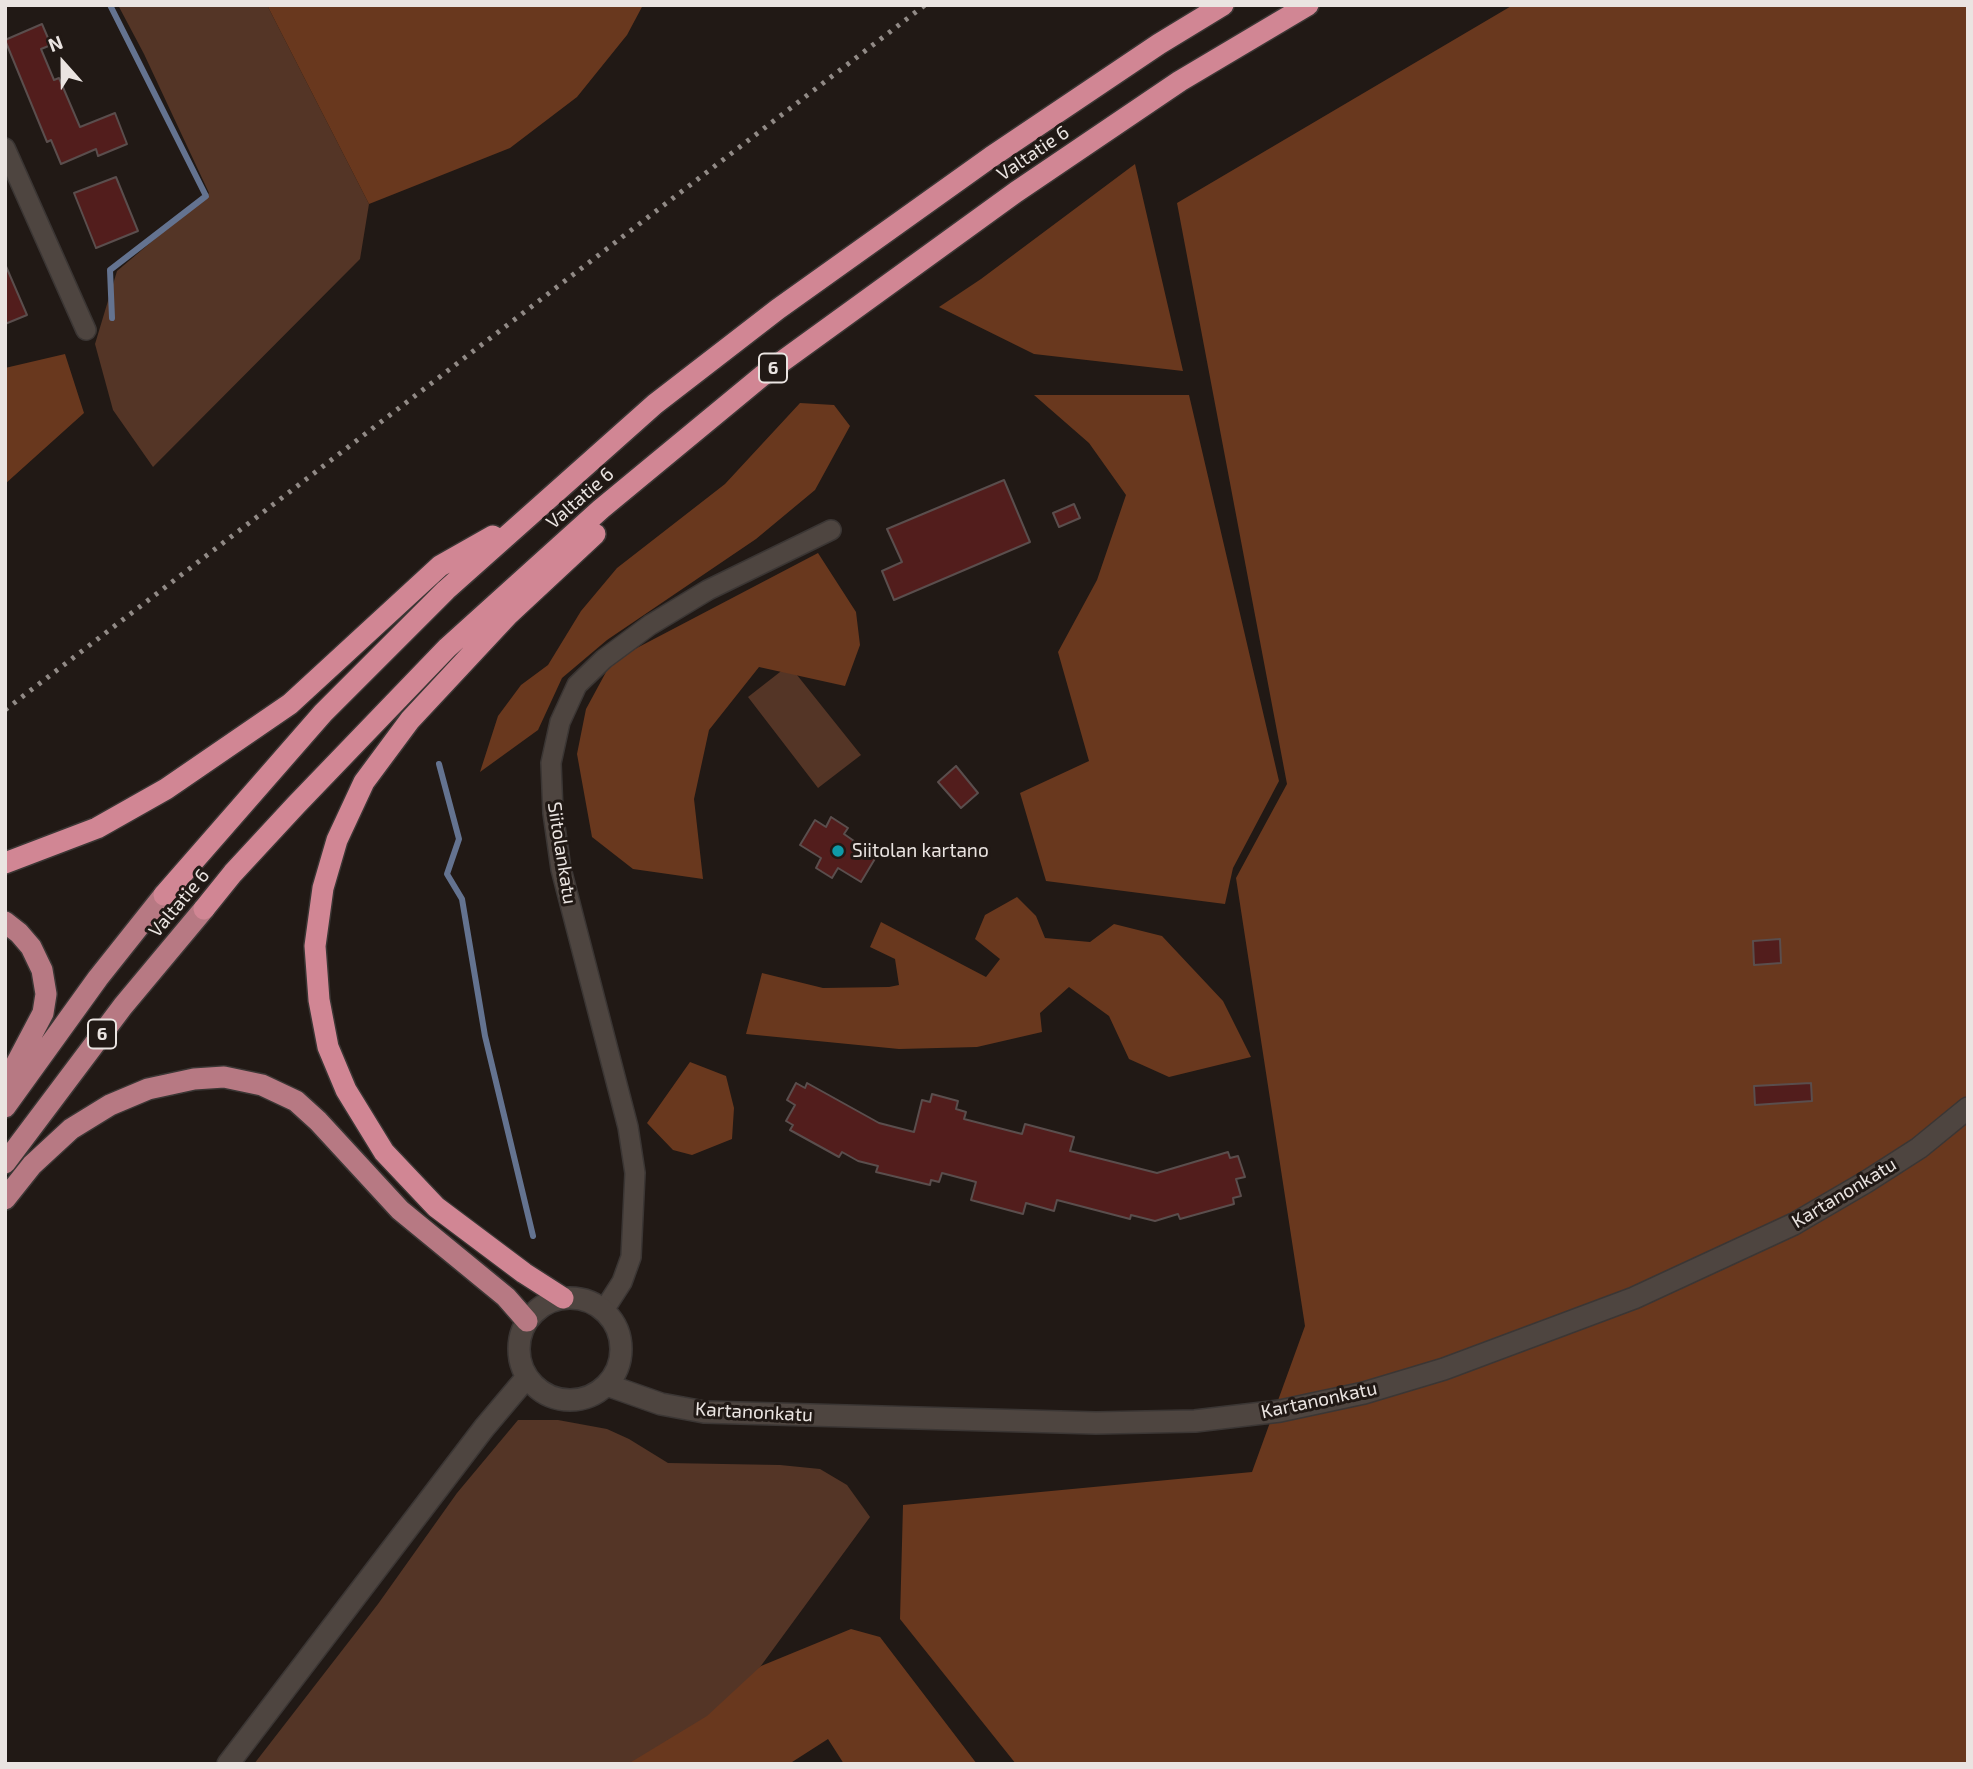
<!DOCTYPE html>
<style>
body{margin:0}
#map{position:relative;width:1973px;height:1769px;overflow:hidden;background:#211915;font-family:"Exo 2",sans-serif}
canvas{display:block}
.frame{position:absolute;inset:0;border:7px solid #eae4e1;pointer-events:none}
.north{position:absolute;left:28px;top:28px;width:70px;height:70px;-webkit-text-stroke:5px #211915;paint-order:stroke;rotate:339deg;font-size:19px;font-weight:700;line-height:28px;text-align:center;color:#eae4e1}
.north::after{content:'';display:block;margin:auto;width:24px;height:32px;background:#eae4e1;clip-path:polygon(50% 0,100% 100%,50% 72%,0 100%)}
</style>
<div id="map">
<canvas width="1973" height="1769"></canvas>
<div class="frame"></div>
<div class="north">N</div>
</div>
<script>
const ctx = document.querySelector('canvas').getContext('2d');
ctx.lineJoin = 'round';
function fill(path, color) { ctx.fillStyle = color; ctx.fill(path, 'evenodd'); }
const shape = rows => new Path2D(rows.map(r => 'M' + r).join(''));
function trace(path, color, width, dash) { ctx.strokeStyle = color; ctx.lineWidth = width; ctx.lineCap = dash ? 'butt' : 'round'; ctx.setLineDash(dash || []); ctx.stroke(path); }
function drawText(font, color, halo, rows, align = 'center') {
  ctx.font = font + ' "Exo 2",sans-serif'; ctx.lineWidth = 6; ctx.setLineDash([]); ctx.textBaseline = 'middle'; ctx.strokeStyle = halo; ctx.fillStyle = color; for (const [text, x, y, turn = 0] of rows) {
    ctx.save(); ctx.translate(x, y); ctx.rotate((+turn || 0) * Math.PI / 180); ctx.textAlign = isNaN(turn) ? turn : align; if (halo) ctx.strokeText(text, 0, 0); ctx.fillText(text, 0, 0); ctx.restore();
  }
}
const green = shape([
 [118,5,267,5,369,204,360,259,153,467,113,410,95,344,117,271,209,193,144,54],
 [789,665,861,755,818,788,748,697],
 [518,1420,558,1420,607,1429,629,1439,668,1463,780,1465,820,1469,847,1485,870,1517,689,1764,254,1764,378,1604,457,1493]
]);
const forest = shape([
 [267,5,643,5,627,35,577,97,510,148,369,204],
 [1513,5,1968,5,1968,1764,1016,1764,900,1619,903,1505,1252,1472,1305,1326,1236,878,1287,784,1177,203],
 [1135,164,1183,371,1034,354,939,307,981,279],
 [65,354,84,413,5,484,5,368],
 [1034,395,1189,395,1279,781,1233,868,1225,904,1046,881,1020,793,1089,761,1058,652,1097,580,1126,495,1089,443],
 [800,403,834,405,850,426,815,490,756,539,607,640,562,678,538,730,480,772,498,716,521,685,548,665,581,611,617,568,725,484],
 [818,553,856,612,860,645,845,686,759,667,709,730,694,799,703,879,633,869,592,837,577,754,586,709,612,661],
 [1017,897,1036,916,1045,938,1090,942,1114,924,1162,936,1223,1001,1251,1057,1169,1077,1129,1059,1109,1016,1069,987,1040,1013,1042,1032,977,1047,899,1049,746,1034,762,973,823,988,889,987,899,985,895,959,870,947,881,922,986,977,1000,959,975,939,985,915],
 [690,1062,726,1076,734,1108,732,1139,692,1155,673,1150,647,1123],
 [851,1629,880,1637,977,1764,844,1764,828,1739,789,1764,628,1764,707,1716,761,1666]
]);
const stream = shape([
 [110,5,206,196,110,270,112,318],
 [439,764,459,839,447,874,462,899,485,1036,533,1236]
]);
const building = shape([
 [42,24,51,45,41,49,54,80,59,78,80,127,115,113,127,144,98,156,96,149,61,164,51,140,47,142,5,40,42,24],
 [116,177,138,231,96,248,74,193,116,177],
 [5,264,27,315,5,324,5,264],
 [1004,480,1030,542,894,600,882,571,902,562,887,529,1004,480],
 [1074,504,1080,518,1059,527,1053,513,1074,504],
 [956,766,978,793,961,808,938,782,956,766],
 [831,817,848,828,844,834,854,841,852,843,876,857,861,882,838,868,832,878,816,868,821,858,800,845,815,820,826,827,831,817],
 [1780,939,1781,963,1754,965,1753,941,1780,939],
 [796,1083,805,1088,807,1083,879,1123,914,1132,922,1100,930,1102,932,1094,958,1101,956,1109,966,1112,964,1119,1022,1134,1025,1124,1074,1137,1070,1151,1157,1173,1228,1152,1230,1158,1238,1156,1245,1177,1236,1179,1241,1196,1233,1198,1234,1204,1180,1219,1178,1214,1155,1221,1131,1215,1130,1219,1057,1200,1054,1211,1026,1203,1023,1214,971,1200,976,1182,942,1173,939,1182,931,1180,930,1185,876,1172,878,1166,858,1161,842,1152,839,1157,790,1130,793,1125,786,1121,795,1105,787,1100,796,1083],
 [1811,1083,1812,1101,1755,1105,1754,1086,1811,1083]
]);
const minor = shape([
 [5,148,86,330],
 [604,1310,622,1282,631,1257,635,1173,628,1127,561,869,553,813,551,763,560,722,577,685,604,659,650,625,708,590,831,530]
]);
const secondary = shape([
 '519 1349a51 51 0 1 1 102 0a51 51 0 1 1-102 0Z',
 [607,1385,661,1404,704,1412,1096,1423,1195,1421,1280,1411,1364,1393,1444,1369,1634,1298,1794,1224,1866,1182,1919,1148,1968,1108],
 [228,1764,484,1428,527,1377]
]);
const trunk = shape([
 [5,922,19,933,31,947,42,970,46,994,43,1013,5,1085],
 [5,1107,98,978,164,895],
 [5,1163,123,1006,204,909],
 [5,1199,32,1165,71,1129,110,1105,148,1089,194,1079,224,1077,262,1085,296,1101,318,1121,400,1210,506,1297,527,1321]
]);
const motorway = shape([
 [5,863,97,828,166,789,290,704,440,566,493,536],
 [164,895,323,713,446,590,655,404,778,309,991,157,1159,44,1223,5],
 [204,909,233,873,296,805,447,648,601,509,762,376,1016,192,1180,81,1308,5],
 [563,1298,524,1273,436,1207,384,1152,346,1090,328,1047,319,1000,315,946,323,888,337,840,364,782,410,720,508,615,595,534]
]);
const rail = shape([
 [5,710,925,5]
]);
const markers = [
 [838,851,7,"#0f9aa8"]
];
const shields = [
 [773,368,28],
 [102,1034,28]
];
const shieldNames = [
 ["6",773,368],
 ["6",102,1034]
];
const streetNames = [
 ["Valtatie 6",1033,153,-34],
 ["Valtatie 6",580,498,-41],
 ["Siitolankatu",562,853,81],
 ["Valtatie 6",179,903,-50],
 ["Kartanonkatu",1844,1193,-31],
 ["Kartanonkatu",1319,1400,-12],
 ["Kartanonkatu",754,1412,3]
];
const poiNames = [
 ["Siitolan kartano",852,851]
];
fill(green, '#543526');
fill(forest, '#69381e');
trace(stream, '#647390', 6);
fill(building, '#521d1c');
trace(building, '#5a4e4d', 2);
trace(minor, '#3b3634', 22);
trace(secondary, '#3b3634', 24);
trace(trunk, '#3b3634', 24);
trace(motorway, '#3b3634', 24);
trace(minor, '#4e4540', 19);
trace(secondary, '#4e4540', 21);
trace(trunk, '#b77983', 21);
trace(motorway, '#d18694', 21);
trace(rail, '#918a86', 5, [3.5, 7]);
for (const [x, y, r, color] of markers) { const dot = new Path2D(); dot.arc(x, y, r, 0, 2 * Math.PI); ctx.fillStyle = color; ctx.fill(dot); trace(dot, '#211915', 2.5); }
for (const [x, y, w] of shields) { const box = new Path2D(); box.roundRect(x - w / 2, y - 14.5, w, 29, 5); ctx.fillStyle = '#211915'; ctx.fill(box); trace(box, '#eae4e1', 2); }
drawText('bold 18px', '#eae4e1', null, shieldNames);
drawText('19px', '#eae4e1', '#211915', streetNames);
drawText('19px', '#eae4e1', '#211915', poiNames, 'left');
</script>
